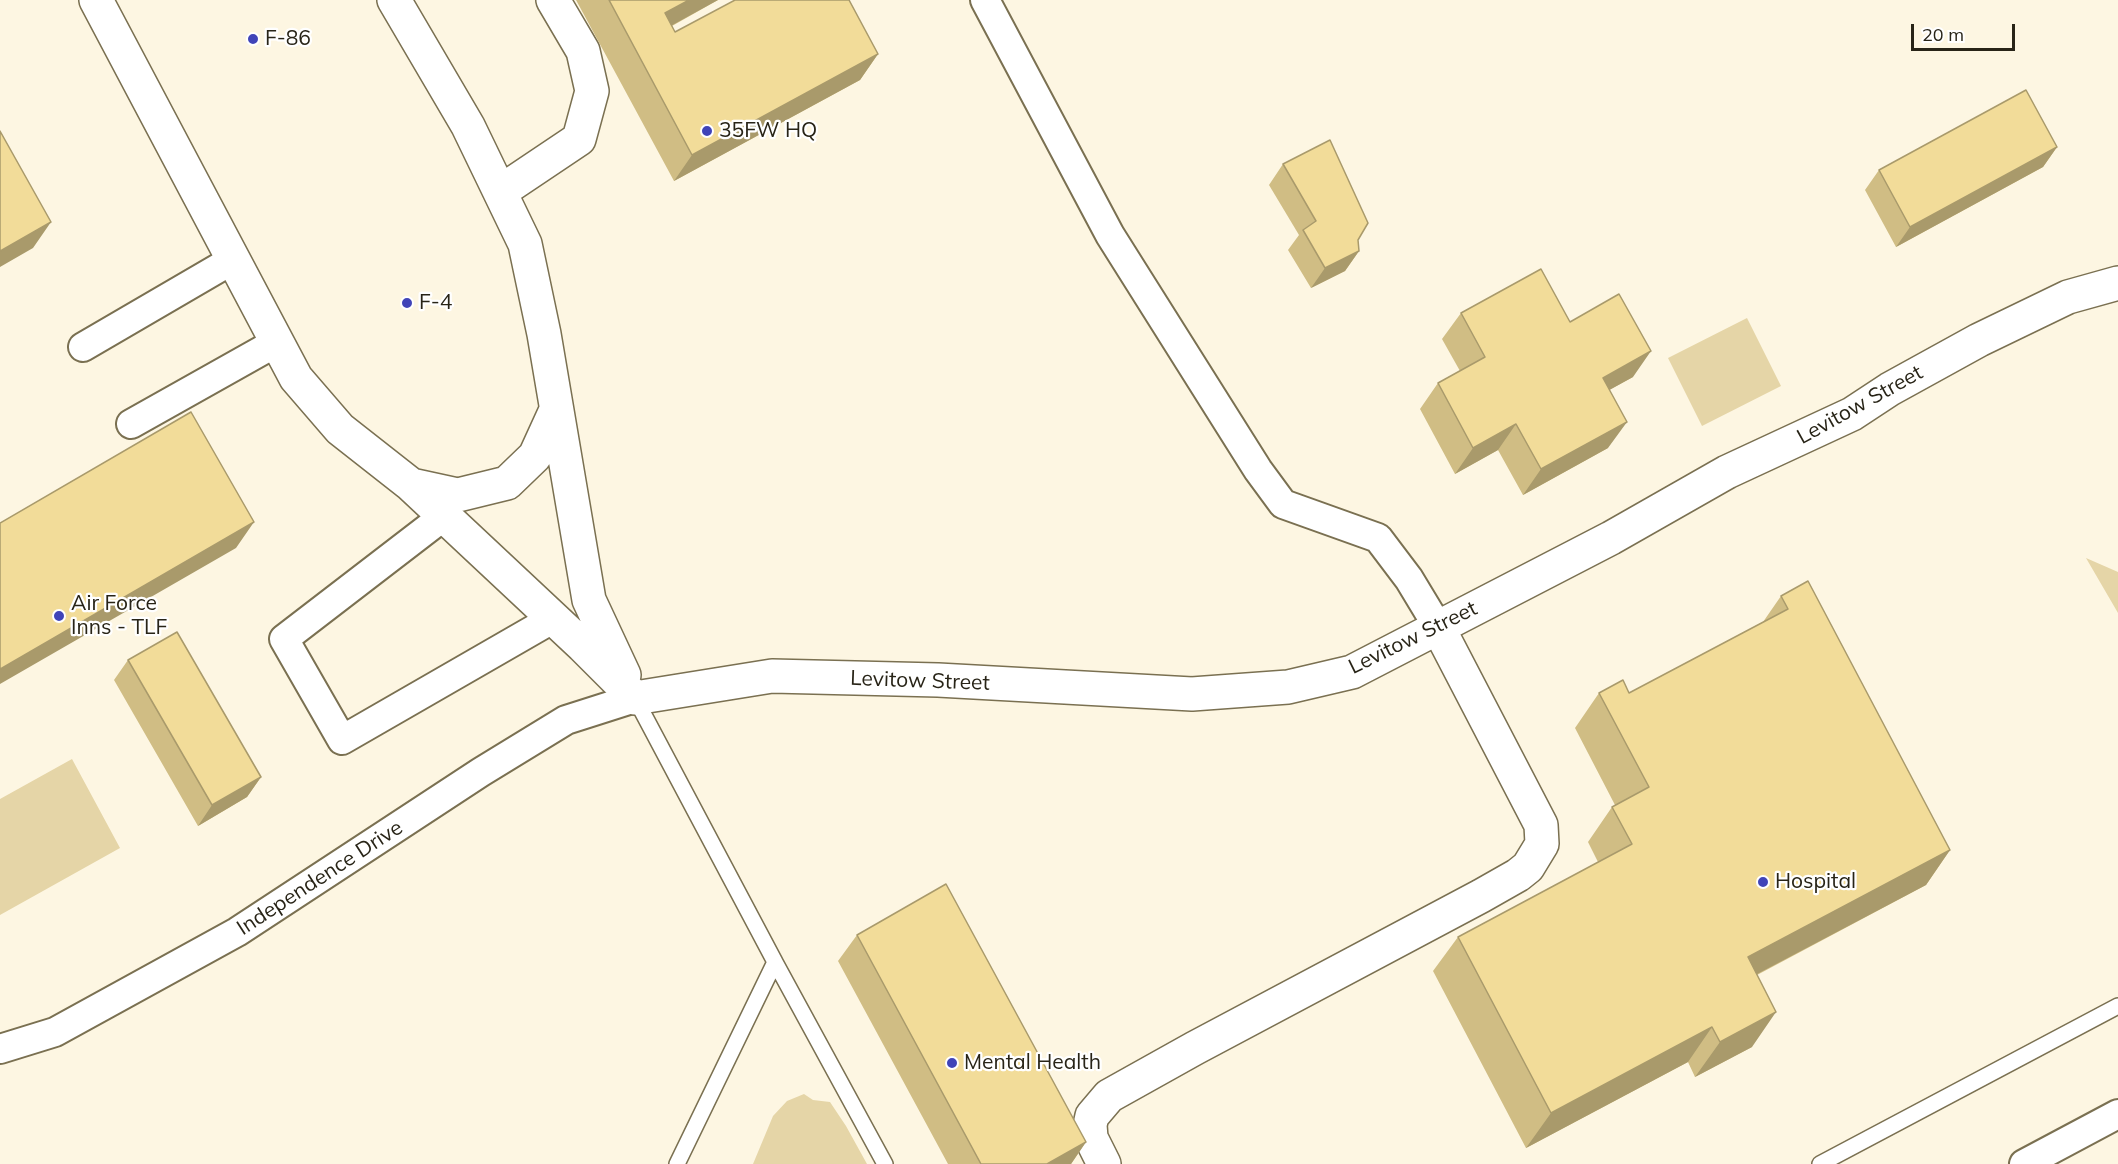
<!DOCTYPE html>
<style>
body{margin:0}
#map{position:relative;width:2118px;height:1164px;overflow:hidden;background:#fdf6e2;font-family:Mulish,sans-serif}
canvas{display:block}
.scale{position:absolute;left:1911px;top:24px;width:104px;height:27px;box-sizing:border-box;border:3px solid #282417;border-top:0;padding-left:8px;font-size:18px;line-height:21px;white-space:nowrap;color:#282417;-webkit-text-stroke:4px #fff;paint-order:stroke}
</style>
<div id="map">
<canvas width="2118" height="1164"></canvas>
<div class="scale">20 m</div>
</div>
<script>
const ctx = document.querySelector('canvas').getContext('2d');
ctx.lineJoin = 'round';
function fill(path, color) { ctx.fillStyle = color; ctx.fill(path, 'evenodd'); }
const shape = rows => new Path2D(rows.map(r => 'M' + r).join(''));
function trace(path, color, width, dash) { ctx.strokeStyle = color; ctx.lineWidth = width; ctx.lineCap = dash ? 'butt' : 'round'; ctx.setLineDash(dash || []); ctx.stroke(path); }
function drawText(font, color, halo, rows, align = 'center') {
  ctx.font = font + ' Mulish,sans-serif'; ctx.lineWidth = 4.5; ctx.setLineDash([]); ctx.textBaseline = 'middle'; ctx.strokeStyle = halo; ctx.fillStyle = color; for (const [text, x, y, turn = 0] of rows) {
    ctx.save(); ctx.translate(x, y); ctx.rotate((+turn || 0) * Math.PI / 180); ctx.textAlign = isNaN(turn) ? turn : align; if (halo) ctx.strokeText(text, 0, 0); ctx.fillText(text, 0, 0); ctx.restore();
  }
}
const green = shape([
 [1747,318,1781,386,1702,426,1668,358],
 [2086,558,2118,572,2118,613],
 [72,759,120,848,0,915,0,799],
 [804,1094,813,1100,830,1102,846,1126,867,1164,753,1164,773,1116,787,1101]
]);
const service = shape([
 [635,698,775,962,677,1164],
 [775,962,885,1164],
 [1820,1164,2118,1006]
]);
const minor = shape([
 [985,0,1110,235,1258,470,1283,504,1378,538,1409,579,1438,627],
 [83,347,234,259],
 [131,424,277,342],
 [444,516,284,639,342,740,554,618],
 [0,1049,55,1032,237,932,481,772,566,720,635,698],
 [2024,1164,2118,1114]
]);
const tertiary = shape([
 [96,0,296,378,340,429,410,484,583,646,635,698],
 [394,0,468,126,525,244,544,334,589,600,624,675],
 [500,192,579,139,592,91,583,51,553,0],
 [412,485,458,495,507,483,535,456,556,410],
 [635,698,772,676,938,680,1192,694,1288,687,1352,672,1611,538,1727,472,1852,414,1890,389,1979,340,2068,297,2118,283],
 [1104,1164,1091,1138,1090,1125,1092,1116,1109,1096,1195,1048,1481,896,1518,875,1528,867,1542,844,1541,825,1438,627]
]);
const wall = shape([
 [576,0,718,0,672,26,675,32,878,54,860,80,674,181],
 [2057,147,2043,167,1896,247,1865,190,1879,170],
 [1283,164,1359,251,1345,271,1311,288,1288,250,1299,235,1269,185],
 [1461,313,1570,322,1633,377,1609,390,1608,448,1523,495,1498,450,1455,474,1420,409,1438,383,1460,371,1442,339],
 [1781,596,1950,850,1926,885,1757,975,1752,1047,1695,1077,1688,1062,1526,1148,1433,971,1458,937,1598,862,1588,842,1612,807,1615,805,1575,728,1599,693,1629,693,1763,622],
 [128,660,261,777,247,797,198,826,114,680],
 [857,935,1086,1142,1071,1164,948,1164,838,961]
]);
const shadedWall = shape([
 [689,0,718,0,647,39,665,13],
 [878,54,860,80,674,181,692,155],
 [2057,147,2043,167,1896,247,1910,227],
 [51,222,33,248,0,267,0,251],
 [1359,251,1345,271,1311,288,1325,268],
 [1651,351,1633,377,1584,404,1603,378],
 [1627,422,1608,448,1523,495,1541,469],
 [1516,424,1498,450,1455,474,1473,448],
 [254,522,236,548,0,684,0,669],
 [261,777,247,797,198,826,212,805],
 [1950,850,1926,885,1723,992,1748,957],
 [1776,1012,1752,1047,1695,1077,1720,1042],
 [1712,1027,1688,1062,1526,1148,1551,1113],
 [1086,1142,1071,1164,1047,1164]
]);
const building = shape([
 [609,0,689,0,665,13,675,32,735,0,849,0,878,54,692,155,609,0],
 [2026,90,2057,147,1910,227,1879,170,2026,90],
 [0,131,51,222,0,251,0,131],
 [1330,140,1368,223,1358,240,1359,251,1325,268,1303,230,1316,221,1283,164,1330,140],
 [1541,269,1570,322,1619,294,1651,351,1603,378,1627,422,1541,469,1516,424,1473,448,1438,383,1485,357,1461,313,1541,269],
 [191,412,254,522,0,669,0,523,191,412],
 [1808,581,1950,850,1748,957,1776,1012,1720,1042,1712,1027,1551,1113,1458,937,1632,844,1612,807,1649,787,1599,693,1623,680,1629,693,1788,609,1781,596,1808,581],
 [177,632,261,777,212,805,128,660,177,632],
 [946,884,1086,1142,1047,1164,981,1164,857,935,946,884]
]);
const markers = [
 [253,39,6,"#4044b8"],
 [707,131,6,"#4044b8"],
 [407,303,6,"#4044b8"],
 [59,616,6,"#4044b8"],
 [1763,882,6,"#4044b8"],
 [952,1063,6,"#4044b8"]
];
const poiNames = [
 ["F-86",265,39],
 ["35FW HQ",719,131],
 ["F-4",419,303],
 ["Air Force",71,604],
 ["Inns - TLF",71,628],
 ["Hospital",1775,882],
 ["Mental Health",964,1063]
];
const streetNames = [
 ["Levitow Street",1860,405,-29],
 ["Levitow Street",1413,638,-26],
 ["Levitow Street",920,681,2],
 ["Independence Drive",320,878,-33]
];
fill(green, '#e5d5a7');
trace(service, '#7a7051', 18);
trace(minor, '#7a7051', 32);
trace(tertiary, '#7a7051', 36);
trace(service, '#fff', 15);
trace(minor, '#fff', 28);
trace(tertiary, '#fff', 33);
fill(wall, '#d0bd84');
fill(shadedWall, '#a99a6b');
fill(building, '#f2dc99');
trace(building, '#a99a6b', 1.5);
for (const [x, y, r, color] of markers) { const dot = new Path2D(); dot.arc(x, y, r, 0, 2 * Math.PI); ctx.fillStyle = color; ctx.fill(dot); trace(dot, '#fff', 2); }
drawText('21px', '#282417', '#fff', poiNames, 'left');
drawText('21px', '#282417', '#fff', streetNames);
</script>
